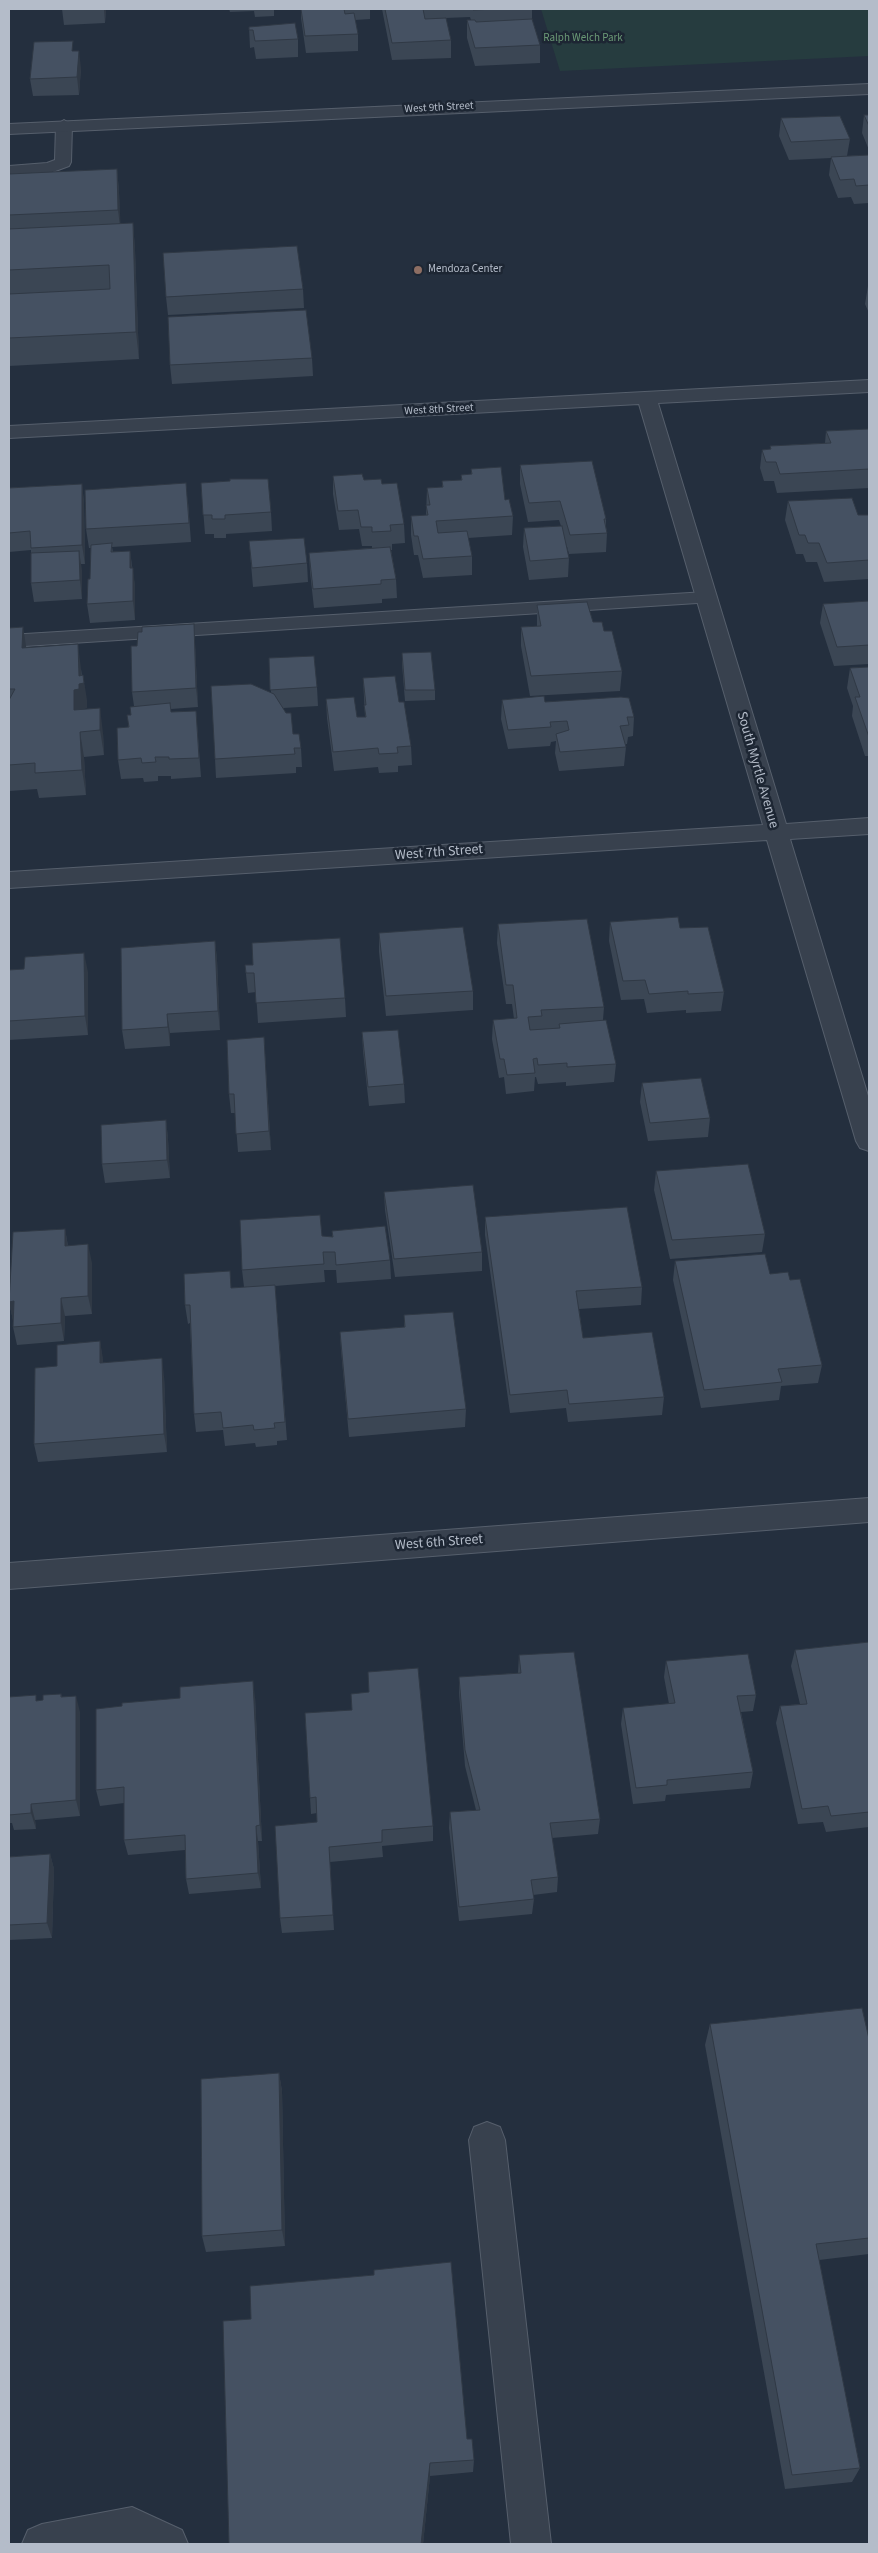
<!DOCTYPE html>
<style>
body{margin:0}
#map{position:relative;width:878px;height:2553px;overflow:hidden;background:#242f3e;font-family:"Source Sans 3",sans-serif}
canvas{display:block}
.frame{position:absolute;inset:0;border:10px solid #b4bcc9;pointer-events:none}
</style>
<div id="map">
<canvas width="878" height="2553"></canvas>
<div class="frame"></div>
</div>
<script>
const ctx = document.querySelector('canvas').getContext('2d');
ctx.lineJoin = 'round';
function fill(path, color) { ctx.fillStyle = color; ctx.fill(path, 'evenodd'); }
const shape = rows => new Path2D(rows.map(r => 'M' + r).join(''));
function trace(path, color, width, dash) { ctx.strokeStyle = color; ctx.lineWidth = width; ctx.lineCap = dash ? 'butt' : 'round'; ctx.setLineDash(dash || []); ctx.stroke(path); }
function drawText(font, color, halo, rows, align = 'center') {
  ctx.font = font + ' "Source Sans 3",sans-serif'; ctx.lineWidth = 5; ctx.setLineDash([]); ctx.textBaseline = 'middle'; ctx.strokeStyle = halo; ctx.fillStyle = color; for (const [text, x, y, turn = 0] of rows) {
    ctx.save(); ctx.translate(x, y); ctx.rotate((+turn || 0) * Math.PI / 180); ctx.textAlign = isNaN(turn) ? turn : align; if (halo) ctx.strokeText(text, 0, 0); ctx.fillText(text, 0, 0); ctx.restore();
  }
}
const green = shape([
 [541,9,869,9,869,56,560,71]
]);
const service = shape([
 [64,120,72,125,71,162,69,166,50,173,9,176,9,166,47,163,55,160,56,125,64,120],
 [706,592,713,594,717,598,713,602,9,647,9,635,706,592],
 [487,2122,500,2127,505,2140,551,2544,511,2544,469,2140,474,2127,487,2122],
 [132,2507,182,2530,188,2544,22,2544,28,2530,42,2524,132,2507]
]);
const minor = shape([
 [869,380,869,392,658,403,786,824,869,818,869,834,790,839,869,1099,869,1151,860,1148,856,1141,767,840,9,888,9,872,763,825,639,404,9,438,9,426,869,380],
 [869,1498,869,1522,9,1589,9,1563,869,1498]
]);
const tertiary = shape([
 [869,84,869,94,9,134,9,124,869,84]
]);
const wall = shape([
 [62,9,106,9,105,23,64,25],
 [229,9,274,9,274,16,255,17,254,11,230,12],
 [301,9,370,9,370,19,355,20,358,34,358,51,306,53,301,18],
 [382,9,532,9,532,19,540,45,540,63,475,66,467,38,467,20,471,20,470,17,445,18,451,40,451,58,392,60],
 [249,27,298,39,298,57,256,59,254,47,250,48],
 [81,68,79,95,33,96,30,79],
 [864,115,869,115,869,150,862,133],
 [781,118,850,139,847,156,869,155,869,203,854,204,851,197,838,198,829,175,831,158,789,160,779,136],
 [117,169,119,192,120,223,133,223,135,250,139,359,9,366,9,174],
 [868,286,869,286,869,313,865,304],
 [303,289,304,308,168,315,166,297],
 [312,358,313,376,172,384,170,365],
 [869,429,869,488,777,493,774,481,764,481,760,468,762,450,770,449,770,446,825,443,826,431],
 [520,465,606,519,606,527,607,533,606,552,569,554,566,543,569,558,568,577,529,580,523,547,524,528,561,526,559,520,528,522,520,484],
 [471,469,505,500,513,516,512,535,468,538,472,556,472,575,423,578,418,555,414,555,411,535,411,516,426,515,427,488,442,487,442,481,461,480,461,475,471,474],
 [333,476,382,484,404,524,405,543,392,544,392,550,391,550,396,579,397,598,382,599,382,603,314,608,310,572,309,553,372,548,372,546,362,546,359,529,339,530,333,494],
 [230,479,271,512,272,531,226,534,226,538,214,538,214,534,205,534,201,483,230,481],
 [82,484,84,503,85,564,81,564,82,599,34,602,31,583,31,550,9,552,9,488],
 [788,501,858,515,869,515,869,579,824,582,817,562,806,562,803,554,796,554,785,520],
 [188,502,191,542,112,547,113,552,130,551,135,587,135,620,90,623,87,604,90,579,91,548,89,548,86,529],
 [249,541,307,563,308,582,253,587],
 [869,601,869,664,834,666,820,623,823,604],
 [537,605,593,622,604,631,622,671,620,691,530,696,521,646,521,627,537,626],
 [9,628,26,647,81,669,82,675,83,675,87,708,82,709,103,733,104,755,84,757,86,795,39,798,37,789,9,791],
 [195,644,198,707,171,709,171,712,196,711,201,777,171,779,171,776,158,776,158,781,144,782,143,778,121,779,118,760,134,706,132,692,137,646],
 [402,653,435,690,435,700,405,701,402,664],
 [269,658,317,687,318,706,283,708,293,734,301,748,302,767,296,767,296,773,216,778,215,759,271,692],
 [869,667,869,756,865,756,852,716,853,706,847,688,850,668],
 [363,678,399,702,411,746,412,765,398,766,398,772,379,773,378,767,334,771,327,718,326,699,357,717,365,717],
 [502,700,634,717,633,736,628,737,627,744,625,744,626,747,624,766,559,771,555,753,556,741,551,742,550,746,508,749,501,719],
 [610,922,680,928,724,992,721,1011,686,1013,686,1010,647,1013,644,999,621,1000,609,941],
 [498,924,604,1007,603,1020,616,1064,614,1082,566,1086,566,1082,538,1084,536,1077,535,1077,534,1091,506,1094,504,1077,499,1078,492,1039,493,1020,514,1019,512,1004,506,1004,497,943],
 [379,933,473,991,473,1010,386,1016,379,952],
 [215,941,217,960,220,1030,170,1033,170,1046,125,1049,122,1030],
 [245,965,345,998,346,1017,258,1023,256,992,248,993],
 [9,970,88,972,88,1035,9,1040],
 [362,1032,404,1084,405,1103,369,1106,363,1051],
 [264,1037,271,1150,238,1152,235,1113,231,1113,229,1094],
 [642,1083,710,1118,708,1137,648,1141,640,1102],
 [166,1120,168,1139,170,1178,105,1183,102,1164],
 [656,1171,765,1234,762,1252,670,1259,654,1190],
 [384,1192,482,1252,482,1271,395,1277,385,1210],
 [485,1217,642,1287,641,1305,579,1309,583,1338,664,1397,662,1415,568,1422,566,1408,510,1413,485,1235],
 [65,1229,68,1246,92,1263,92,1314,65,1316,64,1341,17,1345,13,1327,13,1320,9,1302],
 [332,1231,390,1260,391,1279,337,1283,336,1270,324,1270,325,1282,275,1286,287,1440,277,1441,277,1445,256,1447,255,1443,225,1446,223,1430,196,1432,194,1414,190,1323,188,1324,185,1305,232,1288,244,1287,242,1270,322,1236,332,1237],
 [675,1261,770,1274,790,1280,822,1365,818,1383,781,1386,779,1400,701,1408,673,1280],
 [404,1315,466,1409,465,1427,349,1437,341,1350,340,1332,404,1327],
 [100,1341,103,1363,164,1376,167,1452,38,1462,34,1444,57,1366],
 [869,1642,869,1827,826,1832,823,1822,798,1824,776,1723,780,1706,800,1704,791,1666,795,1650],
 [519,1655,600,1819,598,1834,552,1838,558,1877,557,1892,533,1895,534,1899,532,1914,459,1921,449,1828,450,1812,476,1810,465,1766,459,1693,459,1677,518,1673],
 [666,1661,756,1695,753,1711,741,1712,753,1772,750,1788,666,1795,665,1801,633,1804,621,1724,623,1708,669,1704,664,1677],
 [61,1694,62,1697,80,1712,80,1816,35,1820,36,1829,14,1830,12,1823,9,1823,9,1697,38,1701,43,1700],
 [255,1697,262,1841,258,1841,261,1888,189,1894,186,1879,185,1850,128,1855,124,1840,124,1803,100,1806,96,1790],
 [305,1713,433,1826,433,1841,382,1846,383,1857,330,1862,334,1930,282,1933,280,1918,317,1822,317,1813,311,1814],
 [50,1854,54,1869,52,1938,9,1940,9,1857],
 [710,2024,869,2039,869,2254,819,2260,860,2468,852,2482,785,2489,705,2045],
 [279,2073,282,2091,285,2246,206,2252,202,2236],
 [467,2439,474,2460,473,2472,430,2476,423,2544,229,2544]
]);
const shadedWall = shape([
 [104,9,106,9,105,23],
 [79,51,81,68,79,95,77,77],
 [117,169,119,192,121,234,118,210],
 [133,223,135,250,139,359,136,332],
 [82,484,84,503,85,564,82,545],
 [79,551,82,570,82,599,80,580],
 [130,551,132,570,130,568],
 [133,568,135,587,135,620,133,601],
 [194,624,195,644,198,707,196,688],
 [23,627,27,652,22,648],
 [78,644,81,669,82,683,83,675,87,700,87,708,82,709,83,714,74,710,74,690,79,676],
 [100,708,103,733,104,755,100,730],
 [80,732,84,757,86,795,82,770],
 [215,941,217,960,220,1030,218,1011],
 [84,953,88,972,88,1035,85,1016],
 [167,1014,170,1033,170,1046,168,1027],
 [264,1037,265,1056,271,1150,269,1131],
 [166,1120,168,1139,170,1178,167,1160],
 [65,1229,68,1247,65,1246],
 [88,1244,92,1263,92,1314,88,1296],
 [61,1298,65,1316,64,1341,61,1323],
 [14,1301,13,1321,9,1302],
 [100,1341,103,1359,103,1381,100,1363],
 [162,1358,164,1376,167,1452,164,1434],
 [253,1681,255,1697,262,1841,260,1825],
 [76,1696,80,1712,80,1816,76,1800],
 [31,1804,35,1820,36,1829,31,1813],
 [256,1826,258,1841,261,1888,258,1873],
 [50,1854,54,1869,52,1938,47,1923],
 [279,2073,282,2091,285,2246,282,2230],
 [430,2463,430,2476,423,2544,421,2544]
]);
const building = shape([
 [301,9,344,9,345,14,354,13,358,34,305,36,301,9],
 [385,9,423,9,425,19,446,18,451,40,392,43,385,9],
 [473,9,496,9,473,10,473,9],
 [532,19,540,45,475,48,467,20,475,20,476,22,532,19],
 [295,23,298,39,255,41,253,30,249,30,249,27,295,23],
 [73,41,72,51,79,51,77,77,30,79,34,42,73,41],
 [864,115,869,115,869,126,864,115],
 [840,116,850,139,791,142,781,118,840,116],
 [869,155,869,185,856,186,854,179,840,180,831,157,869,155],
 [117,169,118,210,9,215,9,174,117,169],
 [133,223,136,332,9,338,9,294,110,289,109,265,9,270,9,229,133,223],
 [297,246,303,289,166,297,163,253,297,246],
 [306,310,312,358,170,365,168,317,306,310],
 [869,429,869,469,780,474,776,462,766,462,762,450,771,449,770,446,831,443,826,431,869,429],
 [592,461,606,519,604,519,607,533,570,535,560,501,529,503,520,465,592,461],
 [501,467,505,500,509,499,513,516,436,521,438,533,467,531,472,556,423,559,418,536,414,536,411,516,428,515,426,505,430,505,427,488,443,487,442,481,462,480,461,475,472,474,471,469,501,467],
 [362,474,364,480,381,479,382,484,397,483,404,524,390,525,391,531,372,532,372,527,361,527,358,510,338,511,333,476,362,474],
 [230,479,268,479,271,512,225,515,225,519,212,519,212,515,203,515,201,483,230,481,230,479],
 [186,483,189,523,86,529,85,490,186,483],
 [82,484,82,545,31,548,30,531,9,533,9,488,82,484],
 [852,498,858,515,869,515,869,560,827,563,819,543,808,543,805,535,799,535,788,501,852,498],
 [562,526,569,558,530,561,524,528,562,526],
 [304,538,307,563,252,568,249,541,304,538],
 [112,543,111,552,130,551,130,568,133,568,133,601,87,604,88,579,90,579,91,545,112,543],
 [390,547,396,579,381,580,381,584,313,589,309,553,390,547],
 [79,551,80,580,31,583,31,553,79,551],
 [869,601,869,645,837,647,823,604,869,601],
 [587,602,593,622,602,622,604,631,612,631,622,671,531,676,521,627,541,626,537,605,587,602],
 [194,624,196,688,132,692,131,646,137,646,138,632,142,632,142,627,194,624],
 [23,627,22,648,78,644,79,676,83,675,84,683,79,684,79,689,74,690,74,710,100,708,100,730,80,732,82,770,35,773,35,763,9,765,9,700,15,689,9,689,9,628,23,627],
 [431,652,435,690,405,690,402,653,431,652],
 [314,656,317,687,270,690,269,658,314,656],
 [869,667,869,737,855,697,860,697,850,668,869,667],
 [395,676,399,702,404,702,411,746,397,747,398,753,379,754,378,748,333,752,326,699,354,697,357,717,366,717,364,705,366,705,363,678,395,676],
 [251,684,274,694,286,713,291,713,293,734,299,734,301,748,294,748,295,754,215,759,211,686,251,684],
 [544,696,545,702,621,697,629,698,634,717,627,717,629,725,620,726,626,747,560,752,556,734,569,730,567,721,550,722,551,727,508,730,502,700,544,696],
 [170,703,171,712,196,711,199,758,169,759,169,757,155,757,156,762,142,763,141,758,118,760,117,728,129,727,127,715,131,715,130,707,170,703],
 [678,917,680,928,708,927,724,992,688,994,688,991,649,994,645,980,623,981,610,922,678,917],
 [587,919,604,1007,541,1010,542,1016,528,1017,530,1030,560,1028,559,1024,606,1020,616,1064,567,1067,567,1063,538,1065,537,1058,533,1059,535,1073,507,1075,504,1059,500,1059,493,1020,517,1018,513,985,506,985,498,924,587,919],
 [463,927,473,991,386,996,379,933,463,927],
 [340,938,345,998,256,1003,254,973,246,973,245,965,253,965,252,943,340,938],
 [215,941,218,1011,167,1014,168,1027,122,1030,121,948,215,941],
 [84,953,85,1016,9,1021,9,970,24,969,25,957,84,953],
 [398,1030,404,1084,368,1087,362,1032,398,1030],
 [264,1037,269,1131,236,1134,234,1094,229,1094,227,1040,264,1037],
 [701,1078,710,1118,650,1123,642,1083,701,1078],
 [166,1120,167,1160,102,1164,101,1125,166,1120],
 [748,1164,765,1234,672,1240,656,1171,748,1164],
 [473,1185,482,1252,394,1259,384,1192,473,1185],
 [627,1207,642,1287,576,1291,583,1338,652,1332,664,1397,569,1404,567,1390,510,1395,485,1217,627,1207],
 [320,1215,322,1236,333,1237,332,1231,385,1226,390,1260,336,1265,335,1252,323,1252,324,1264,242,1270,240,1220,320,1215],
 [65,1229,65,1246,88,1244,88,1296,61,1298,61,1323,13,1327,14,1301,9,1302,13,1232,65,1229],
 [765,1254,770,1274,788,1272,790,1280,800,1279,822,1365,778,1369,782,1382,704,1390,675,1261,765,1254],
 [230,1271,231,1288,275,1285,285,1422,274,1423,275,1428,254,1430,253,1425,223,1428,221,1412,194,1414,190,1305,185,1305,184,1274,230,1271],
 [453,1312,466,1409,348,1419,340,1332,405,1327,404,1315,453,1312],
 [100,1341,100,1363,162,1358,164,1434,34,1444,35,1368,57,1366,57,1345,100,1341],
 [869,1642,869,1812,831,1816,828,1806,802,1809,780,1706,807,1704,795,1650,869,1642],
 [574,1652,600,1819,550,1823,558,1877,531,1880,534,1899,459,1907,450,1812,480,1810,465,1750,459,1677,521,1673,519,1655,574,1652],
 [748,1654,756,1695,737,1696,753,1772,667,1780,667,1785,636,1788,623,1708,675,1703,666,1661,748,1654],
 [418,1668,433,1826,382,1830,382,1842,329,1847,333,1915,280,1918,275,1826,317,1822,316,1797,310,1798,305,1713,352,1710,351,1694,369,1692,368,1672,418,1668],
 [253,1681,260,1825,256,1826,258,1873,186,1879,185,1835,124,1840,124,1787,96,1790,96,1709,122,1706,122,1703,180,1698,180,1687,253,1681],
 [61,1694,61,1697,76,1696,76,1800,31,1804,31,1813,9,1815,9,1697,36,1695,36,1701,43,1700,43,1695,61,1694],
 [50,1854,47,1923,9,1925,9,1857,50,1854],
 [862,2008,869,2039,869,2238,816,2244,860,2468,792,2475,710,2024,862,2008],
 [279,2073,282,2230,202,2236,201,2079,279,2073],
 [451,2262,467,2439,472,2439,474,2460,430,2463,421,2544,229,2544,223,2321,251,2319,250,2286,374,2275,374,2270,451,2262]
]);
const markers = [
 [418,270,5,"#8d6e63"]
];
const farParknames = [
 ["Ralph Welch Park",583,39]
];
const farStreetnames = [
 ["West 9th Street",439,108,-3],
 ["West 8th Street",439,410,-3]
];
const farPoinames = [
 ["Mendoza Center",428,270]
];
const streetNames = [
 ["South Myrtle Avenue",757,770,74],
 ["West 7th Street",439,853,-4],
 ["West 6th Street",439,1543,-4]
];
fill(green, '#263c3f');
trace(service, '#565f6c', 2);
trace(minor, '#565f6c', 2);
trace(tertiary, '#565f6c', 2);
fill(service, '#38414e');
fill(minor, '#38414e');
fill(tertiary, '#38414e');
fill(wall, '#3b4654');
fill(shadedWall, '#303945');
fill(building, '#455162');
trace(building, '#303945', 1);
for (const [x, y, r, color] of markers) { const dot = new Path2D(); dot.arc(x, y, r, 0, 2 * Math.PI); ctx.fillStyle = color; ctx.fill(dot); trace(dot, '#1d2633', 2); }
drawText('11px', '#6b9a76', '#1d2633', farParknames);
drawText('11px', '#b4bcc9', '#1d2633', farStreetnames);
drawText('11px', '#b4bcc9', '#1d2633', farPoinames, 'left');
drawText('14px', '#b4bcc9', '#1d2633', streetNames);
</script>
